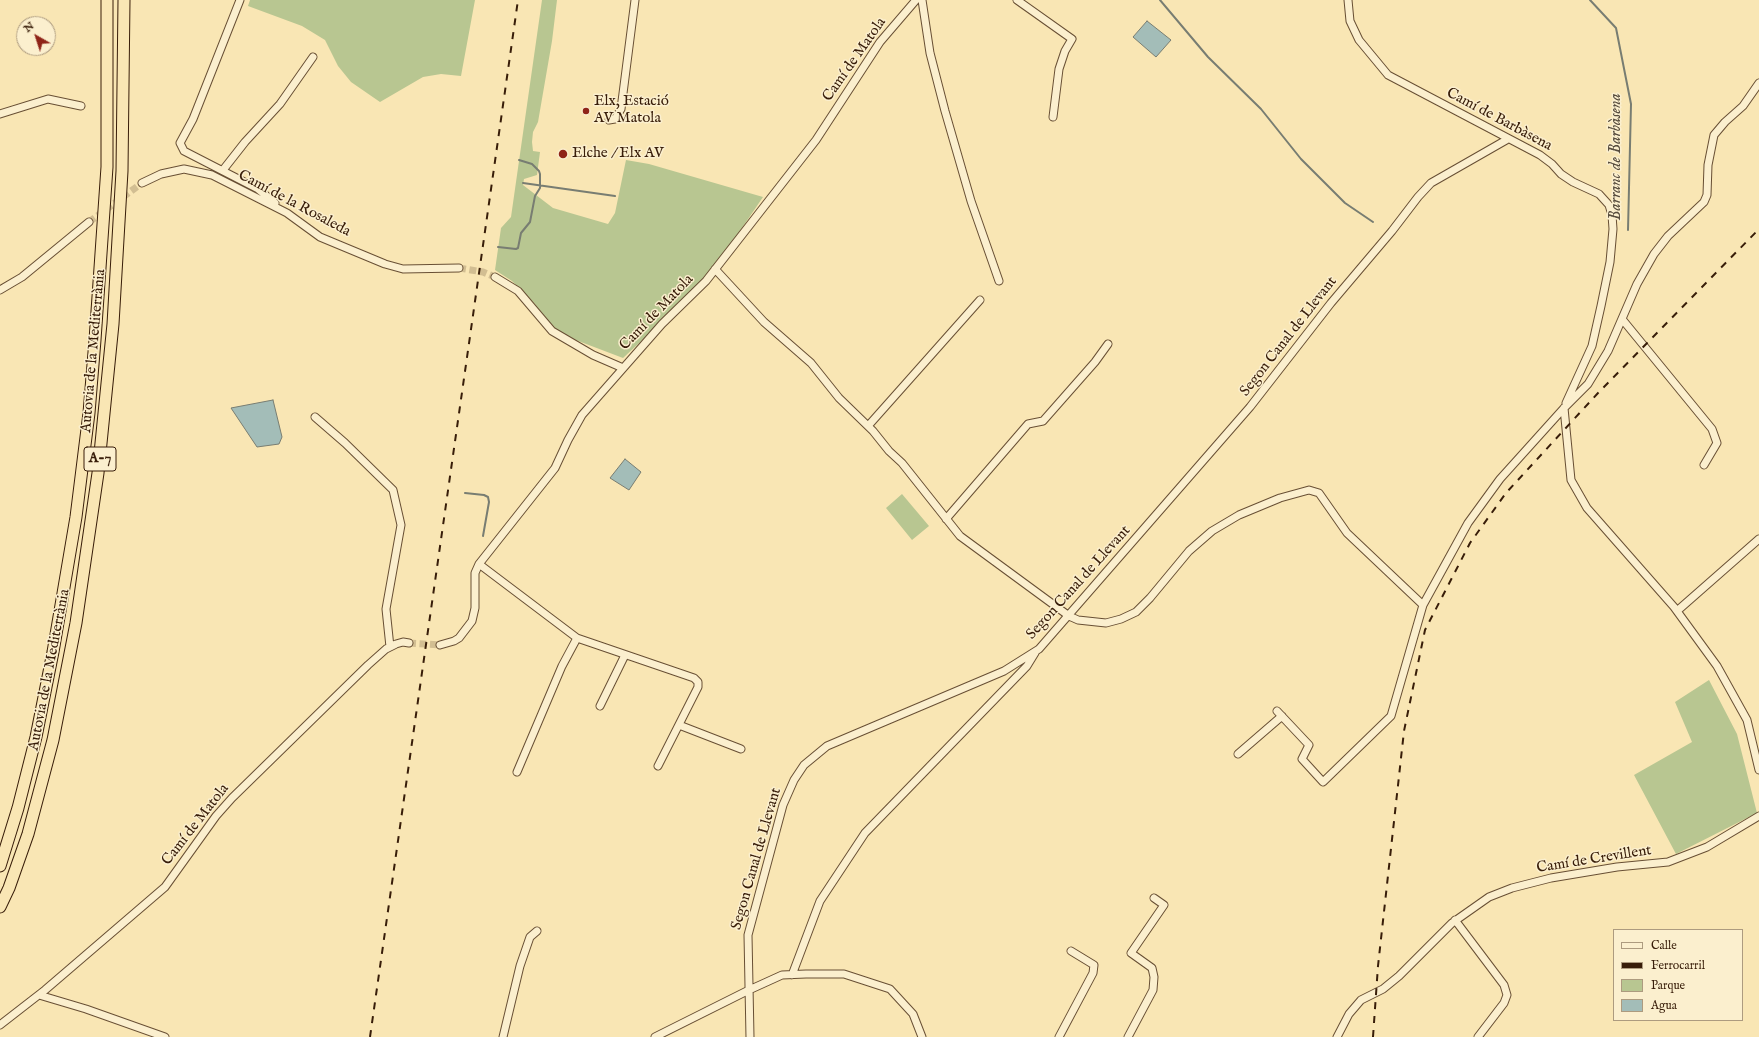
<!DOCTYPE html>
<meta charset="utf-8">
<style>
body{margin:0}
#map{position:relative;width:1759px;height:1037px;overflow:hidden;background:#f9e6b4;font-family:"IM FELL English",serif}
canvas{display:block}
.legend{position:absolute;left:1613px;top:929px;width:130px;height:92px;box-sizing:border-box;background:#fbefce;border:1px solid #ad9b7f;margin:0;padding:5px 7px;list-style:none;font-size:12px;color:#381d09}
.legend li{display:flex;align-items:center;gap:8px;height:20px}
.legend b{width:20px;border:1px solid #ad9b7f}
.north{position:absolute;left:16px;top:16px;width:40px;height:40px;box-sizing:border-box;background:#fbefce;border:1px solid #ad9b7f;border-radius:50%;rotate:321deg;font-size:11px;font-weight:700;line-height:16px;text-align:center;color:#381d09}
.north::after{content:'';display:block;margin:auto;width:14px;height:18px;background:#8f2418;clip-path:polygon(50% 0,100% 100%,50% 72%,0 100%)}
</style>
<div id="map">
<canvas width="1759" height="1037"></canvas>
<ul class="legend">
<li><b style="height:5px;background:#fbefce"></b>Calle</li>
<li><b style="height:5px;background:#381d09"></b>Ferrocarril</li>
<li><b style="height:11px;background:#b8c691"></b>Parque</li>
<li><b style="height:11px;background:#a3bdb8"></b>Agua</li>
</ul>
<div class="north">N</div>
</div>
<script>
const ctx = document.querySelector('canvas').getContext('2d');
ctx.lineJoin = 'round';
function fill(path, color) { ctx.fillStyle = color; ctx.fill(path, 'evenodd'); }
const shape = rows => new Path2D(rows.map(r => 'M' + r).join(''));
function trace(path, color, width, dash) { ctx.strokeStyle = color; ctx.lineWidth = width; ctx.lineCap = dash ? 'butt' : 'round'; ctx.setLineDash(dash || []); ctx.stroke(path); }
function drawText(font, color, halo, rows, align = 'center') {
  ctx.font = font + ' "IM FELL English",serif'; ctx.lineWidth = 3; ctx.setLineDash([]); ctx.textBaseline = 'middle'; ctx.strokeStyle = halo; ctx.fillStyle = color; for (const [text, x, y, turn = 0] of rows) {
    ctx.save(); ctx.translate(x, y); ctx.rotate((+turn || 0) * Math.PI / 180); ctx.textAlign = isNaN(turn) ? turn : align; if (halo) ctx.strokeText(text, 0, 0); ctx.fillText(text, 0, 0); ctx.restore();
  }
}
const green = shape([
 [250,0,475,0,461,76,441,74,423,77,380,102,351,82,338,66,325,40,302,26,248,6],
 [542,0,557,0,552,41,538,122,533,132,532,142,533,151,540,152,537,175,524,179,523,185,553,208,608,224,615,213,626,160,649,164,763,197,706,281,623,358,552,331,535,304,512,281,495,270,501,228,511,217],
 [902,494,929,526,912,540,886,508],
 [1709,680,1737,734,1757,813,1676,854,1634,775,1692,742,1675,702]
]);
const water = shape([
 [1147,21,1171,40,1156,57,1133,37,1147,21],
 [273,400,282,437,279,444,257,447,231,408,273,400],
 [625,459,641,472,629,490,610,478,625,459]
]);
const stream = shape([
 [1160,0,1208,57,1261,109,1301,159,1345,203,1373,222],
 [1590,0,1616,28,1631,104,1628,230],
 [523,183,615,196],
 [498,247,516,249,518,248,521,233,530,222,535,196,540,188,540,174,539,171,532,164,519,160],
 [465,493,484,495,488,497,489,502,483,536]
]);
const minorTunnel = shape([
 [89,222,142,183],
 [459,268,483,272,495,277],
 [409,643,440,645]
]);
const minor = shape([
 [240,0,193,119,180,143,184,151,258,189,275,203],
 [922,0,930,53,945,111,971,201,999,281],
 [1017,0,1072,39,1065,51,1059,69,1053,117],
 [1348,0,1350,21,1359,40,1388,75,1540,155,1552,164,1561,174,1573,182,1599,194,1609,205,1612,215,1613,229,1610,262,1601,306,1592,346,1566,403],
 [0,114,48,99,81,106],
 [609,120,615,119,621,109,635,0],
 [223,170,245,142,280,104,313,57],
 [142,183,161,174,184,169,212,175,287,213,320,237,385,264,403,269,459,268],
 [715,269,764,322,811,363,839,398,873,431,889,451,902,463,960,536,1069,616,1078,620,1106,623,1121,619,1136,612,1150,598,1189,551,1212,531,1239,515,1280,498,1309,490,1319,493,1347,533,1423,605],
 [495,277,518,291,552,331,593,355,623,368],
 [0,290,22,277,89,222],
 [1622,319,1712,429,1717,443,1704,465],
 [1564,408,1571,480,1587,508,1674,607,1717,666,1747,720,1759,770],
 [315,417,345,443,393,490,401,525,386,609,390,647],
 [868,426,980,300],
 [946,519,1028,424,1043,421,1095,362,1108,344],
 [479,564,577,638,694,678,698,682,698,687,658,766],
 [1677,611,1759,539],
 [440,645,454,641,459,638,472,621,475,608,475,573,479,564,555,468,568,440,582,415,662,324,706,281,816,140,880,42,916,0],
 [600,706,625,655],
 [1277,711,1309,745,1302,759,1323,782,1391,716,1423,605,1468,523,1500,479,1564,408,1588,384,1608,351,1637,284,1654,254,1668,236,1704,202,1707,195,1708,165,1714,135,1725,122,1743,106,1759,83],
 [679,725,741,749],
 [1238,754,1282,716],
 [517,772,562,666,577,638],
 [1455,920,1504,985,1507,995,1504,1003,1478,1037],
 [792,975,820,901,865,833,1027,666,1035,653],
 [39,995,86,1009,165,1037],
 [0,1025,45,990,165,887,216,816,232,798,368,665,386,649,396,644,403,642,409,643],
 [503,1037,520,966,530,937,537,931],
 [655,1037,749,990,782,975,806,974,844,974,890,989,913,1014,922,1037],
 [750,1037,748,935,783,805,794,780,804,765,827,746,1004,671,1039,649,1250,407,1331,303,1392,231,1418,197,1431,183,1508,139],
 [1059,1037,1093,973,1094,965,1071,951],
 [1128,1037,1153,990,1154,977,1152,968,1131,953,1164,905,1154,898],
 [1337,1037,1349,1014,1361,1000,1383,989,1399,976,1452,923,1489,897,1512,888,1551,878,1617,867,1668,862,1707,847,1759,816]
]);
const highway = shape([
 [0,866,18,808,36,737,53,652,76,517,89,413,95,340,107,167,107,0],
 [0,907,9,888,28,834,53,740,76,623,98,473,113,324,122,171,124,0]
]);
const rail = shape([
 [370,1037,518,0],
 [1373,1037,1378,966,1404,731,1425,630,1470,543,1506,493,1598,393,1759,229]
]);
const markers = [
 [586,111,4,"#8f2418"],
 [563,154,5,"#8f2418"]
];
const shields = [
 [100,459,32]
];
const shieldNames = [
 ["A-7",100,459]
];
const streetNames = [
 ["Camí de Matola",855,60,-55],
 ["Camí de Barbàsena",1499,120,28],
 ["Camí de la Rosaleda",294,204,28],
 ["Camí de Matola",657,313,-46],
 ["Segon Canal de Llevant",1289,337,-52],
 ["Autovia de la Mediterrània",94,351,-85],
 ["Segon Canal de Llevant",1079,583,-48],
 ["Autovia de la Mediterrània",50,670,-79],
 ["Camí de Matola",196,825,-52],
 ["Segon Canal de Llevant",757,859,-74],
 ["Camí de Crevillent",1594,860,-9]
];
const poiNames = [
 ["Elx, Estació",594,102],
 ["AV Matola",594,119],
 ["Elche / Elx AV",572,154]
];
const waterNames = [
 ["Barranc de Barbàsena",1617,157,-90]
];
fill(green, '#b8c691');
fill(water, '#a3bdb8');
trace(water, '#787d72', 1);
trace(stream, '#787d72', 2);
trace(minorTunnel, '#d2be92', 7, [7, 3.5]);
trace(minor, '#684f34', 9);
trace(highway, '#381d09', 13);
trace(minor, '#fbefce', 7);
trace(highway, '#f9e6b4', 11);
trace(rail, '#381d09', 2, [7, 7]);
for (const [x, y, r, color] of markers) { const dot = new Path2D(); dot.arc(x, y, r, 0, 2 * Math.PI); ctx.fillStyle = color; ctx.fill(dot); trace(dot, '#fbefce', 1.5); }
for (const [x, y, w] of shields) { const box = new Path2D(); box.roundRect(x - w / 2, y - 12, w, 24, 3); ctx.fillStyle = '#fbefce'; ctx.fill(box); trace(box, '#381d09', 1); }
drawText('bold 14px', '#381d09', null, shieldNames);
drawText('15px', '#381d09', '#fbefce', streetNames);
drawText('15px', '#381d09', '#fbefce', poiNames, 'left');
drawText('italic 16px', '#584d3e', '#fbefce', waterNames);
</script>
